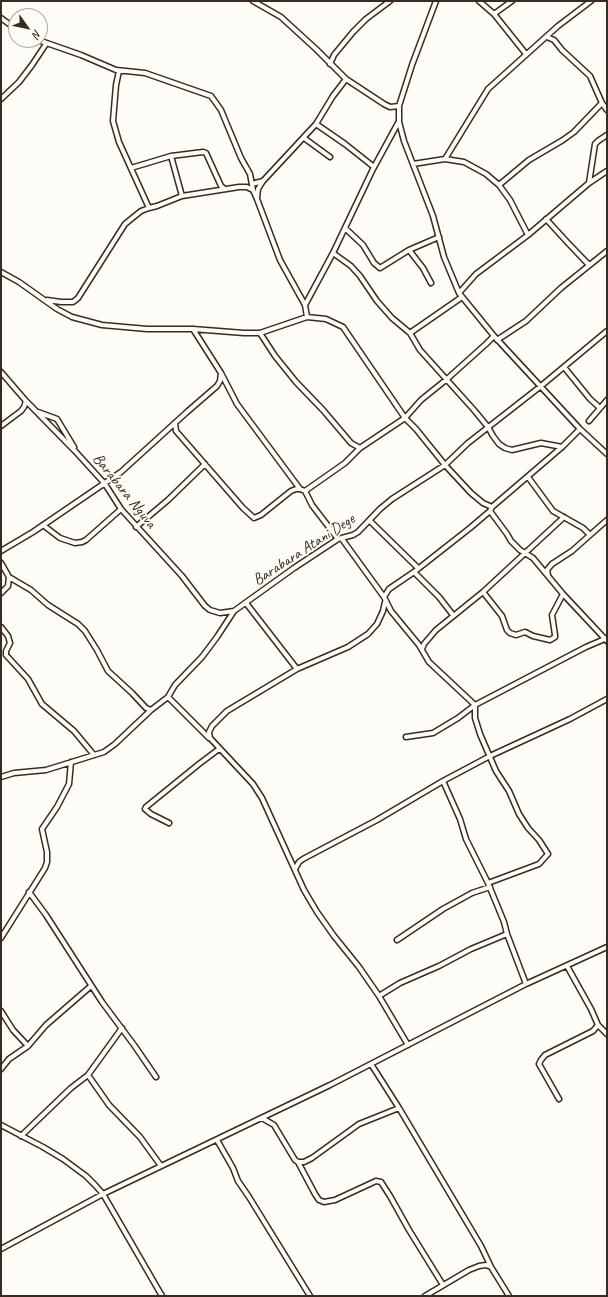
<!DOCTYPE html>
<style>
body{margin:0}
#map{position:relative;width:608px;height:1297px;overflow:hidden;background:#fdfcf7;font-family:Caveat,sans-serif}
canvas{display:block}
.frame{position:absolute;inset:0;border:2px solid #3b2a1e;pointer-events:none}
.north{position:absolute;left:8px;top:8px;width:40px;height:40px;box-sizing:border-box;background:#fdfcf7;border:1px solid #afa8a0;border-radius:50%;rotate:123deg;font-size:11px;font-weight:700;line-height:16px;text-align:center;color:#3b2a1e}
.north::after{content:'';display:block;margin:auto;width:14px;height:18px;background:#3b2a1e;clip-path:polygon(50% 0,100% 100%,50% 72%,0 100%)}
</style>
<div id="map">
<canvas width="608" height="1297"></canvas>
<div class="frame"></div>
<div class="north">N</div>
</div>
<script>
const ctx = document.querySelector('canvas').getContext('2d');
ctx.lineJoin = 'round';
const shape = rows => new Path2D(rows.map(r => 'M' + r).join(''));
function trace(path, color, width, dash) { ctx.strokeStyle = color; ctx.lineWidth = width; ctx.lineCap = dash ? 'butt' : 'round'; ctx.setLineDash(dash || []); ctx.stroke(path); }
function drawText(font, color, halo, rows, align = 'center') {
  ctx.font = font + ' Caveat,sans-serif'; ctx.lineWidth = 3.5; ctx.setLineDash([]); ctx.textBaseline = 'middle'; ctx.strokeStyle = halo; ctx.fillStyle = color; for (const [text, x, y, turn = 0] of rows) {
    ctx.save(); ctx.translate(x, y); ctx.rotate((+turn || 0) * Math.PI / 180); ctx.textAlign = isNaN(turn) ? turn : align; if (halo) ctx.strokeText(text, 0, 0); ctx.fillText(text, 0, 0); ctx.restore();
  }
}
const street = shape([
 [253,1,281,17,316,49,346,79,384,104,390,107,399,106],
 [436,1,412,65,399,106,399,122,404,141,433,216,444,257,459,293,494,336,580,429,607,454],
 [479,1,494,14,526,54],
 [494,14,512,1],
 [1,18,16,29],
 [547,37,554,40,562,50,590,76,602,103,607,110],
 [38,40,81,55,116,70,145,73,211,96,221,110,241,158,250,174,253,190],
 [330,64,334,55,353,32,366,19,390,1],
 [119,71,116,85,113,121,119,142,149,208],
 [1,99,19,82,32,65,46,44],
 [316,124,345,144,374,167],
 [304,138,330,157],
 [171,156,182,196],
 [445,159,488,89,558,26,591,1],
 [413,164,445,159,464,162,486,174,499,185,510,200,528,235],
 [131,168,171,156,203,152,206,153,221,186,225,189],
 [589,183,595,144,598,141,607,135],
 [252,184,263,181],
 [499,185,529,160,563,140,574,132,602,103],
 [257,198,258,189,263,181,316,124,333,96,346,79],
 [546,219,568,243,589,265],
 [345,228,363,245,374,263,380,268,409,250,439,237],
 [409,250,423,268,431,283],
 [333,253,351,266,360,276,377,301,392,318,410,333,420,350,474,410,488,427,493,436,499,444,505,448,512,450,541,443,562,447],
 [1,272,19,282,57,309,72,317,102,325,147,329,193,329,244,333,260,333,307,317,326,319,343,327,405,418,416,429,445,465,471,493,483,503,492,507,562,447,580,429],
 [459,293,476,274,528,235,589,183,607,171],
 [47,300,61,302,73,302,78,298,125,224,141,211,149,208,157,206,182,196,239,187,247,187,253,190,257,199,280,260,305,305],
 [307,317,305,305,333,253,373,169,398,123],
 [193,329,221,373,237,404,300,489,305,491,312,505,338,539],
 [260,333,275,356,296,382,323,410,351,443,360,448,405,418,421,400,447,379,486,344,494,336],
 [410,333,462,297],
 [497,340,526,321,561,288,607,251],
 [564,367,590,399,600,408],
 [1,372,26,401,75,451,105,484,121,509,182,576,205,606,210,610,220,613,234,611],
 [38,412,57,419,74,447],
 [589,421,607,400],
 [175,423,176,431,243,508,254,518,261,515,291,491,296,489,300,489],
 [1,426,21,411,24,407,26,401],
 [528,477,553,511,583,528,590,535,607,520],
 [305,491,345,463,360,448],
 [490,511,507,534,511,541,520,550,533,558,563,594,607,641],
 [370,521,418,568],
 [43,525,60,538,75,543,82,542,86,540,121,509],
 [136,527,168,500,205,464],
 [342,539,384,597],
 [1,551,33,532,121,472,187,412,217,386,220,381,221,373],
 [1,563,9,577,8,586,1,593],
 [414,572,439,597,453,615],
 [548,575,547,570,552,564,572,551,590,535],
 [9,577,31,590,48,605,78,624,85,631,97,650,108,671,132,693,146,708,151,710],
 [483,592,502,616,507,630,510,633,516,635,525,632,533,636,550,640,555,637,555,635,552,615,563,594],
 [385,602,383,611,377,624,368,634,348,647,297,669,227,711,212,726,209,732,210,738,253,784,262,798,304,890,317,912,334,936,359,967,379,996,408,1045],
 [246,603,297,669],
 [1,627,8,636,10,643,6,651,6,655,28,679,42,704,74,731,94,755],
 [422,649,424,644,436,630,483,592,564,517],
 [168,697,209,738],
 [406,737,433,733,458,718,475,705,586,647,607,638],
 [1,777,14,773,46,770,104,752,115,744,151,710,168,697,175,685,202,657,217,637,234,611,294,568,338,539,353,535,358,532,380,509,392,499,445,465,468,443,541,386,607,331],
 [443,781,460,819,466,839,488,883,504,922,507,934,526,984],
 [169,823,151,814,145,809,146,807,199,764,219,749],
 [295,869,299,862,303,859,377,820,443,781,490,756,570,719,607,699],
 [488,883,539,864,548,854,539,840,528,828,519,814,509,791,496,771,480,734,475,718,475,705,429,662,419,645,391,611,384,597,389,589,414,572,470,528,490,511,492,507],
 [29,892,46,915,102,1002,134,1045,156,1077],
 [1,938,45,868,47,862,47,852,42,829,57,807,69,784,71,762],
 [397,940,443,909,472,893,490,887],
 [379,996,400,983,439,966,471,949,507,934],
 [1,1011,13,1030,28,1046],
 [598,1025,607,1034],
 [122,1028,88,1075,109,1105,140,1137,161,1166],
 [371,1064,399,1108,481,1246,491,1267],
 [1,1069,9,1059,28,1046,46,1025,91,986],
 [559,1099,539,1064,541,1060,545,1055,593,1031,598,1025,591,1009,567,966],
 [262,1118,274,1125,295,1160,298,1162,304,1162,312,1158,359,1124,399,1108],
 [1,1125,43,1147,63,1159,86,1176,95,1185,103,1194,162,1296],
 [21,1136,71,1088,88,1075],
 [217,1140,233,1168,238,1181,249,1197,310,1296],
 [298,1162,315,1194,319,1200,324,1202,335,1200,376,1181,381,1182,390,1196,409,1230,443,1285],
 [1,1249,103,1194,330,1085,526,984,607,947],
 [425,1296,469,1270,479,1266,486,1265,491,1267,509,1296]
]);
const streetNames = [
 ["Barabara Nguva",124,491,51],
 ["Barabara Atani Dege",304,550,-33]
];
trace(street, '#3b2a1e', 7);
trace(street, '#fdfcf7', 4);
drawText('16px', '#3b2a1e', '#fdfcf7', streetNames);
</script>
